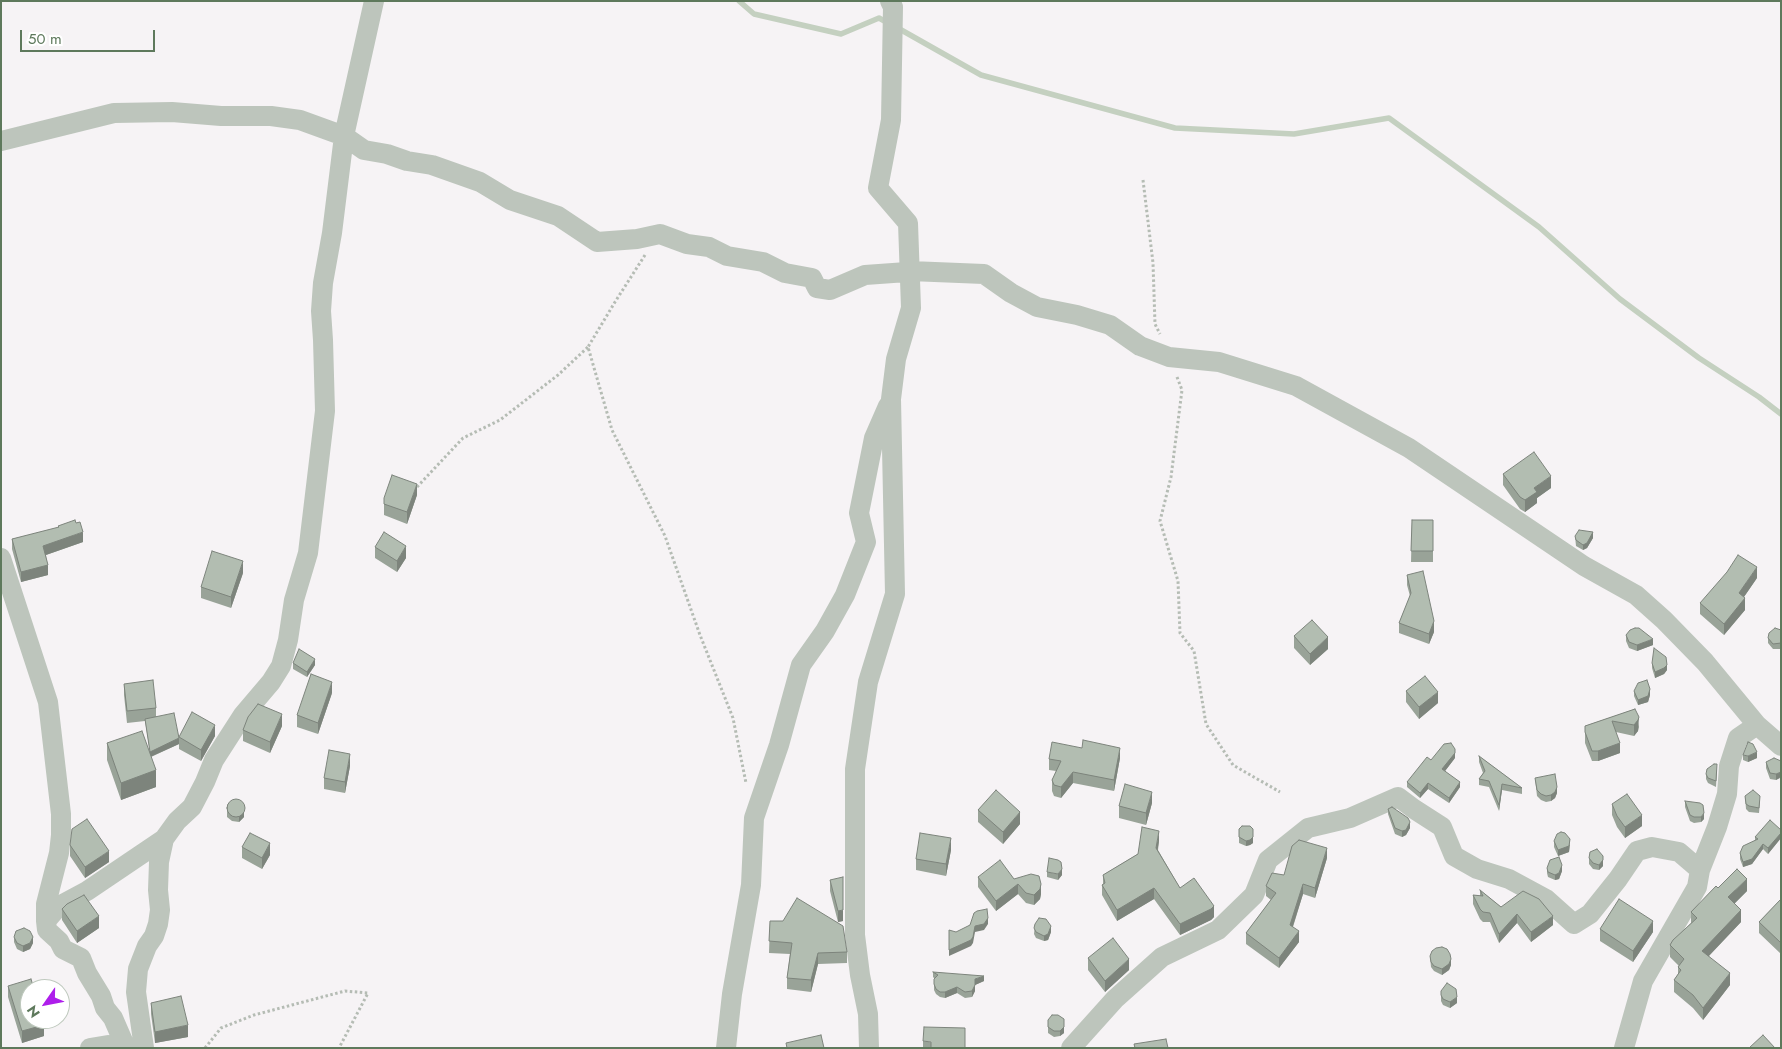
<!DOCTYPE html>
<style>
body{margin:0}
#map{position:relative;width:1782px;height:1049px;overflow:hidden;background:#f6f3f5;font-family:Jost,sans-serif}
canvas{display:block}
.frame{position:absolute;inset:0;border:2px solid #5e795c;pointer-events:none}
.north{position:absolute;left:20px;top:979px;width:50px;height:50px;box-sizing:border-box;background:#fff;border:1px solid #bfc9be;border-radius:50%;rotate:237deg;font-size:14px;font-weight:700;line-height:20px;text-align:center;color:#5e795c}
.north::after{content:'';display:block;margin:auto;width:18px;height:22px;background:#ae1eeb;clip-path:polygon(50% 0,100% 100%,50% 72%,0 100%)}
.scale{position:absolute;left:20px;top:30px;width:135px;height:22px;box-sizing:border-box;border:2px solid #5e795c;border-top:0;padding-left:6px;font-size:15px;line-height:18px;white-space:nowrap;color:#5e795c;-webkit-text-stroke:4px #fff;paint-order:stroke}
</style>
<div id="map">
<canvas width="1782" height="1049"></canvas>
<div class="frame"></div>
<div class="north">N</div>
<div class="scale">50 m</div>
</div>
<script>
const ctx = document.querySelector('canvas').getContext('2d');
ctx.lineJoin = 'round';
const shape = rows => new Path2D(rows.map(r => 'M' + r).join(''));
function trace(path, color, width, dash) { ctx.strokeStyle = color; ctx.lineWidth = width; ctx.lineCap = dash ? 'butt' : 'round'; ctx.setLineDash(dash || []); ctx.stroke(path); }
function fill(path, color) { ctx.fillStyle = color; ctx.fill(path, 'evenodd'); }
const stream = shape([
 [739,1,754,14,841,34,879,18,888,23],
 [896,27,981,75,1175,128,1294,134,1389,118,1539,227,1620,299,1699,358,1759,397,1781,414]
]);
const path = shape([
 [1143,180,1153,263,1155,324,1160,334],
 [645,255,615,302,588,347,612,430,665,536,700,635,733,718,746,783],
 [1177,377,1182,390,1171,477,1160,521,1178,581,1180,633,1194,651,1206,724,1233,765,1280,792],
 [417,487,463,438,500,420,558,375,588,347],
 [205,1048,221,1028,254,1015,345,991,368,993,339,1048]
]);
const minor = shape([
 [1,141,114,113,172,112,221,116,271,116,300,120,344,136,364,150,387,154,407,161,432,165,480,182,510,200,558,216,597,242,637,239,660,234,687,244,709,247,727,256,763,262,785,273,812,278,817,288,830,290,865,275,907,272,910,271,984,274,1011,293,1037,307,1077,315,1110,325,1140,346,1169,357,1219,362,1296,386,1409,448,1584,566,1636,595,1664,620,1705,662,1757,725,1781,746],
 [1,558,48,702,61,814,61,835,59,853,46,904,46,921,47,930,59,941,63,949,81,958,87,973,101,996,105,1008,113,1018,126,1048],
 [46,921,59,906,87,891,164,839],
 [90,1048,108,1045,118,1048],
 [144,1048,136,992,138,969,147,946,154,936,158,924,160,910,158,890,159,862,164,839,177,821,192,807,205,782,214,760,243,715,271,682,281,666,288,640,294,600,308,553,325,411,323,340,321,311,323,283,332,233,344,136,374,1],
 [726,1048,732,994,751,885,754,818,779,745,801,665,825,631,845,595,866,542,859,513,874,438,888,406],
 [869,1048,868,1014,860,975,855,935,855,769,868,682,895,594,891,399,896,359,911,308,908,223,878,188,891,120,893,7,890,1],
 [1071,1048,1115,999,1162,957,1218,930,1254,895,1268,860,1308,828,1350,818,1398,797,1414,809,1442,827,1454,856,1477,869,1509,879,1546,899,1574,924,1590,914,1618,879,1637,851,1652,847,1679,852,1700,870],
 [1624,1048,1643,981,1697,887,1700,870,1717,827,1727,794,1729,766,1738,738,1757,725]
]);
const wall = shape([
 [1503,474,1551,488,1537,498,1537,503,1525,512,1520,509,1503,485],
 [417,495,407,524,384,515,384,498],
 [1412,520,1433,520,1433,562,1411,562],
 [58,526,83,542,46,555,48,575,21,582,12,549,12,539,58,528],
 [1575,536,1593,538,1587,548,1583,550,1576,546],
 [375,547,406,558,397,572,375,558],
 [243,573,231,608,201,598,201,587],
 [1407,575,1434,632,1429,644,1399,633,1399,623,1410,596,1407,585],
 [1757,578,1744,597,1745,610,1724,635,1700,614,1700,603],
 [1781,630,1781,649,1773,649,1768,643,1768,638],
 [1626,635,1653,645,1637,651,1629,648,1626,641],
 [1294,636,1328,649,1310,665,1294,648],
 [293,663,315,665,307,677,293,669],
 [1652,663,1667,670,1664,674,1655,678,1652,668],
 [124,684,156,708,156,716,179,737,215,736,201,761,179,749,179,744,151,757,156,787,121,800,107,760,107,743,150,752,145,721,127,723,124,695],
 [1406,691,1438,703,1419,719,1406,702],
 [1634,691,1650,695,1648,702,1638,705,1634,696],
 [332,693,318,734,297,727,297,715],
 [1635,709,1639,727,1638,731,1634,736,1616,732,1620,753,1598,761,1592,761,1585,743,1585,726],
 [282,726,270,753,243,741,243,730],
 [1743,755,1757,758,1748,762,1743,760],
 [1479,756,1522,788,1522,794,1502,790,1499,811,1489,787,1479,785,1479,779,1483,773,1479,762],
 [1120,758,1114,791,1073,783,1061,798,1054,796,1052,791,1052,780,1056,771,1049,770,1049,759],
 [1455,758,1445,771,1460,787,1449,803,1428,789,1420,798,1407,787,1407,782],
 [1766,762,1780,778,1776,780,1770,779,1766,768],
 [350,766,345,793,324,789,324,778],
 [1717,770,1716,787,1708,783,1706,779,1706,774],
 [1535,778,1557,793,1555,798,1551,801,1546,802,1541,800,1537,796],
 [1745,796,1760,802,1759,813,1749,812,1746,809],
 [1685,801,1704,819,1701,822,1694,823,1690,821,1685,807],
 [1152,803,1146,825,1119,818,1119,806],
 [227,804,244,817,239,822,232,821,227,817],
 [1612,804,1642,826,1625,838,1617,827,1612,815],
 [1388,809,1410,828,1406,835,1402,837,1395,834,1388,814],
 [978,810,1020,824,1003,844,978,822],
 [1239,829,1253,843,1250,845,1246,846,1239,843],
 [1781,830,1781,838,1768,854,1763,849,1752,864,1743,867,1740,859,1740,853,1755,840,1755,837],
 [1159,841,1158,850,1180,888,1214,917,1211,920,1180,935,1154,899,1117,921,1102,895,1102,885,1103,884,1103,875],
 [1554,841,1570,845,1569,852,1558,856,1554,847],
 [70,845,109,862,85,878,70,856],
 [242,847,270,855,262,869,242,858],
 [951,850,946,876,916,870,916,859],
 [1327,858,1315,898,1303,894,1293,927,1299,942,1279,968,1246,944,1246,933,1271,900,1266,896,1266,886,1284,875],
 [1589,858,1603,866,1599,870,1593,869,1589,864],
 [1547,868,1562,871,1559,879,1555,880,1548,877,1547,873],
 [1047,872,1062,875,1058,880,1047,877],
 [978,877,1014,879,1041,894,1040,899,1034,905,1026,903,1018,894,996,911,978,887],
 [830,880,843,921,838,922,830,891],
 [1718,888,1747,891,1734,904,1741,922,1709,956,1730,985,1703,1020,1693,1008,1674,992,1674,980,1678,974,1678,967,1679,966,1670,957,1670,945,1691,923,1691,912],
 [1480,890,1501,907,1553,925,1531,942,1517,923,1499,943,1490,922,1483,922,1480,919,1473,904,1473,895,1480,896],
 [1781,899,1781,954,1759,933,1759,922],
 [62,909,99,928,77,943,62,920],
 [770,921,847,952,847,963,818,964,811,992,787,989,787,978,790,954,769,953],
 [1035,924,1051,932,1048,940,1044,941,1036,938,1034,934],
 [1600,929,1653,932,1633,962,1600,941],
 [14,937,33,943,30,949,23,952,17,949,14,942],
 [1430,956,1451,965,1449,970,1442,975,1434,971,1431,967],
 [1088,958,1129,970,1105,992,1088,970],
 [933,972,984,981,975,985,975,991,972,997,965,998,957,993,945,998,940,997,936,994,934,990,934,978,933,977],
 [8,986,44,1036,22,1043,8,997],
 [1441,995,1457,1003,1450,1008,1443,1005,1441,1001],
 [151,1003,188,1037,155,1043,151,1014],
 [1048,1020,1064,1033,1060,1036,1054,1037,1048,1033],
 [923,1041,965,1048,923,1048]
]);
const shadedWall = shape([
 [1551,476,1551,488,1537,498,1537,503,1525,512,1525,500,1534,488],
 [417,484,417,495,407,524,407,512],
 [83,532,83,542,43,556,43,546],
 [1593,532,1593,538,1587,548,1583,550,1583,545],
 [406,546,406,558,397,572,397,561],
 [243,561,243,573,231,608,231,597],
 [48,565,48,575,21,582,21,572],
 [1757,567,1757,578,1739,604,1739,593],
 [1745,598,1745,610,1724,635,1724,624],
 [1434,621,1434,632,1429,644,1429,634],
 [1328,637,1328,649,1310,665,1310,654],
 [1653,639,1653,645,1637,651,1637,645],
 [315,659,315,665,307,677,307,672],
 [1667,665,1667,670,1664,674,1655,678,1655,672],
 [332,682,332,693,318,734,318,723],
 [1650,689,1650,695,1648,702,1638,705,1638,700],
 [1438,692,1438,703,1419,719,1419,707],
 [282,714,282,726,270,753,270,742],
 [1639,717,1638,731,1634,736,1634,725],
 [215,725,215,736,201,761,201,750],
 [179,738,179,744,150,757,150,752],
 [1620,743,1620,753,1598,761,1598,751],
 [1120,748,1120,758,1114,791,1114,780],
 [1455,749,1455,758,1442,775,1442,769],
 [1757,752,1757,758,1748,762,1748,756],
 [350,754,350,766,345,793,345,782],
 [156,770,156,787,121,800,121,783],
 [1073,772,1073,783,1061,798,1061,787],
 [1781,772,1781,777,1776,780,1776,774],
 [1460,782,1460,787,1449,803,1449,798],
 [1428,783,1428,789,1420,798,1420,793],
 [1502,784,1502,790,1499,811,1499,805],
 [1557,787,1557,793,1555,798,1551,801,1551,795],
 [1152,792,1152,803,1146,825,1146,813],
 [244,804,244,817,239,822,239,816],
 [1020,812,1020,824,1003,844,1003,832],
 [1704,813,1704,819,1701,822,1701,817],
 [1642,815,1642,826,1625,838,1625,827],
 [1410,822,1410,828,1406,835,1402,837,1402,831],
 [1159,831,1159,841,1156,859,1156,848],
 [1781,833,1781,838,1768,854,1768,848],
 [1253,837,1253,843,1250,845,1246,846,1246,841],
 [951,838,951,850,946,876,946,864],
 [1570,839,1569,852,1558,856,1558,850],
 [270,843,270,855,262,869,262,858],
 [1763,844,1763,849,1752,864,1743,867,1743,862],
 [1327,848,1327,858,1315,898,1315,888],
 [109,851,109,862,85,878,85,867],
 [1603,856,1603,866,1599,870,1599,865],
 [1562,865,1562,871,1559,879,1555,880,1555,875],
 [1062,869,1062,875,1058,880,1058,874],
 [1747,879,1747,891,1728,910,1728,897],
 [1018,884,1018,894,996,911,996,901],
 [1041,884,1041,894,1040,899,1034,905,1034,895],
 [1303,884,1303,894,1290,935,1290,925],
 [1154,888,1154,899,1117,921,1117,910],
 [1214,906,1214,917,1211,920,1180,935,1180,924],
 [843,910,843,921,838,922,838,911],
 [1741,910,1741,922,1702,963,1702,951],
 [1517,914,1517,923,1499,943,1499,934],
 [99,916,99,928,77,943,77,931],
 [1553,916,1553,925,1531,942,1531,932],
 [988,918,988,924,984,930,975,932,973,943,971,946,949,956,949,950,975,926],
 [1653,921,1653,932,1633,962,1633,951],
 [1051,926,1051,932,1048,940,1044,941,1044,936],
 [1299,931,1299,942,1279,968,1279,958],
 [33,937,33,943,30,949,23,952,23,946],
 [818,953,818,964,811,992,811,980],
 [1129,959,1129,970,1105,992,1105,981],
 [1451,959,1451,965,1449,970,1442,975,1442,969],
 [1730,973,1730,985,1703,1020,1703,1008],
 [984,976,984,981,975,985,975,979],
 [975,985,975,991,972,997,972,991],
 [957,987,957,993,945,998,945,992],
 [1457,997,1457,1003,1450,1008,1450,1002],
 [44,1025,44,1036,22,1043,22,1031],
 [188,1025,188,1037,155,1043,155,1032],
 [1064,1027,1064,1033,1060,1036,1060,1031]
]);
const building = shape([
 [1534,452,1551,476,1534,488,1537,492,1525,500,1520,497,1503,474,1534,452],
 [392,475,417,484,407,512,384,504,384,498,392,475],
 [75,520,76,523,80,522,83,532,43,546,48,565,21,572,12,539,59,527,58,526,75,520],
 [1412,520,1433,520,1433,551,1411,551,1412,520],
 [1579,530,1593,532,1587,543,1583,545,1576,540,1575,536,1579,530],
 [384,532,406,546,397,561,375,547,384,532],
 [212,551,243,561,231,597,201,587,212,551],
 [1738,555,1757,567,1739,593,1745,598,1724,624,1700,603,1727,572,1738,555],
 [1423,571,1434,621,1429,634,1399,623,1411,593,1407,575,1423,571],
 [1312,620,1328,637,1310,654,1294,636,1312,620],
 [1635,628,1639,628,1653,639,1637,645,1629,642,1626,635,1630,630,1635,628],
 [1775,628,1781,630,1781,643,1773,644,1768,638,1769,633,1775,628],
 [1654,648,1666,657,1667,665,1664,668,1655,672,1652,663,1654,648],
 [299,649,315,659,307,672,293,663,299,649],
 [311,674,332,682,318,723,297,715,311,674],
 [1425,676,1438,692,1419,707,1406,691,1425,676],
 [153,680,156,708,127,711,124,684,153,680],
 [1647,680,1650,689,1648,696,1638,700,1634,691,1638,683,1647,680],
 [258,704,282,714,270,742,243,730,248,717,258,704],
 [1635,709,1639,717,1638,720,1634,725,1612,721,1620,743,1598,751,1592,751,1585,732,1585,726,1635,709],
 [192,712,215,725,201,750,179,737,192,712],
 [174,713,179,738,150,752,145,719,174,713],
 [142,731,156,770,121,783,107,743,142,731],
 [1083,740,1120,748,1114,780,1073,772,1061,787,1054,785,1052,780,1061,761,1049,759,1052,742,1082,748,1083,740],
 [1748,742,1753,744,1757,752,1748,756,1743,755,1748,742],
 [1451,743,1455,749,1455,753,1442,769,1460,782,1449,798,1428,783,1420,793,1407,782,1427,757,1431,760,1444,744,1451,743],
 [329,750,350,754,345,782,324,778,329,750],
 [1479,756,1522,788,1502,784,1499,805,1489,781,1479,779,1485,771,1479,756],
 [1774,758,1781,761,1781,772,1776,774,1770,773,1766,762,1774,758],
 [1714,764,1717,764,1716,781,1708,778,1706,774,1707,769,1714,764],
 [1555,774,1557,787,1555,792,1551,795,1546,796,1541,794,1537,790,1535,778,1555,774],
 [1125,784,1152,792,1146,813,1119,806,1125,784],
 [996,790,1020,812,1003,832,978,810,996,790],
 [1753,790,1760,796,1759,808,1749,806,1746,804,1745,796,1753,790],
 [1627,794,1642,815,1625,827,1617,816,1612,804,1627,794],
 '227 808a9 9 0 1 1 18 0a9 9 0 1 1-18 0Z',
 [1685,801,1700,803,1703,805,1704,813,1701,817,1694,817,1690,815,1685,801],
 [1392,807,1408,818,1410,822,1406,830,1402,831,1395,828,1388,809,1392,807],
 [87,819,109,851,85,867,70,845,72,829,87,819],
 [1770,820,1781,830,1781,833,1768,848,1763,844,1752,859,1743,862,1740,853,1743,846,1758,839,1755,837,1770,820],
 [1242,826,1250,826,1253,829,1253,837,1250,840,1246,841,1239,837,1239,829,1242,826],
 [1142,827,1159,831,1156,848,1180,888,1194,878,1214,906,1211,909,1180,924,1154,888,1117,910,1102,885,1105,883,1103,875,1138,854,1142,827],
 [1561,832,1565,833,1570,839,1569,846,1558,850,1554,841,1557,834,1561,832],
 [250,833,270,843,262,858,242,847,250,833],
 [920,833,951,838,946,864,916,859,920,833],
 [1299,840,1327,848,1315,888,1303,884,1290,925,1299,931,1279,958,1246,933,1276,893,1266,886,1272,873,1284,875,1292,846,1299,840],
 [1597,849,1603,856,1603,860,1599,865,1593,863,1589,858,1590,852,1597,849],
 [1559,857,1562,865,1559,873,1555,875,1548,872,1547,868,1550,860,1559,857],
 [1049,858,1058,860,1061,862,1062,869,1058,874,1047,872,1049,858],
 [1000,860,1014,879,1031,874,1039,876,1041,884,1040,889,1034,895,1026,893,1018,884,996,901,978,877,1000,860],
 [1737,869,1747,879,1728,897,1741,910,1702,951,1730,973,1703,1008,1693,995,1674,980,1681,970,1678,967,1684,959,1670,945,1673,940,1697,918,1691,912,1716,886,1718,888,1737,869],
 [843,877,843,910,838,911,830,880,843,877],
 [1480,890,1501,907,1523,891,1539,899,1553,916,1531,932,1517,914,1499,934,1490,913,1483,912,1480,909,1473,895,1483,896,1480,890],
 [84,895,99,916,77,931,62,909,67,904,84,895],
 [797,898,843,926,847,952,818,953,811,980,787,978,792,943,769,941,770,921,783,921,797,898],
 [1619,899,1653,921,1633,951,1600,929,1619,899],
 [1781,899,1781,943,1759,922,1781,899],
 [987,909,988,918,984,924,975,926,973,937,971,940,949,950,949,930,956,932,970,925,974,913,977,911,987,909],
 [1039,918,1046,919,1051,926,1048,934,1044,936,1036,932,1034,928,1035,924,1039,918],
 [24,928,30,931,33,937,30,943,23,946,17,943,14,937,16,931,24,928],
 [1113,938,1129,959,1105,981,1088,958,1113,938],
 [1442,947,1447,949,1450,954,1451,959,1449,964,1442,969,1434,966,1431,962,1430,956,1432,951,1436,948,1442,947],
 [933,972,984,976,975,979,975,985,972,991,965,992,957,987,945,992,940,992,936,989,934,984,934,979,938,975,933,972],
 [31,979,34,989,30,989,30,1019,42,1019,44,1025,22,1031,8,986,31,979],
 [1447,983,1456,989,1457,997,1450,1002,1443,999,1441,995,1441,991,1447,983],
 [181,996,188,1025,155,1032,151,1003,181,996],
 [1052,1015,1058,1015,1064,1019,1064,1027,1060,1031,1054,1031,1048,1027,1048,1020,1052,1015],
 [924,1027,965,1028,965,1048,931,1048,931,1042,923,1041,924,1027],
 [821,1035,824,1048,787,1048,786,1043,821,1035],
 [1763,1035,1775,1048,1749,1048,1763,1035],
 [1166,1039,1168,1048,1135,1048,1134,1044,1166,1039]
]);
trace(stream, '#c4d0c0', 5.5);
trace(path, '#b5bcb4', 3, [2.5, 2.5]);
trace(minor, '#bdc5bc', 20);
fill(wall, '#99a398');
fill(shadedWall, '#7d847c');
fill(building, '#b2bdb1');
trace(building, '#7d847c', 1);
</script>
